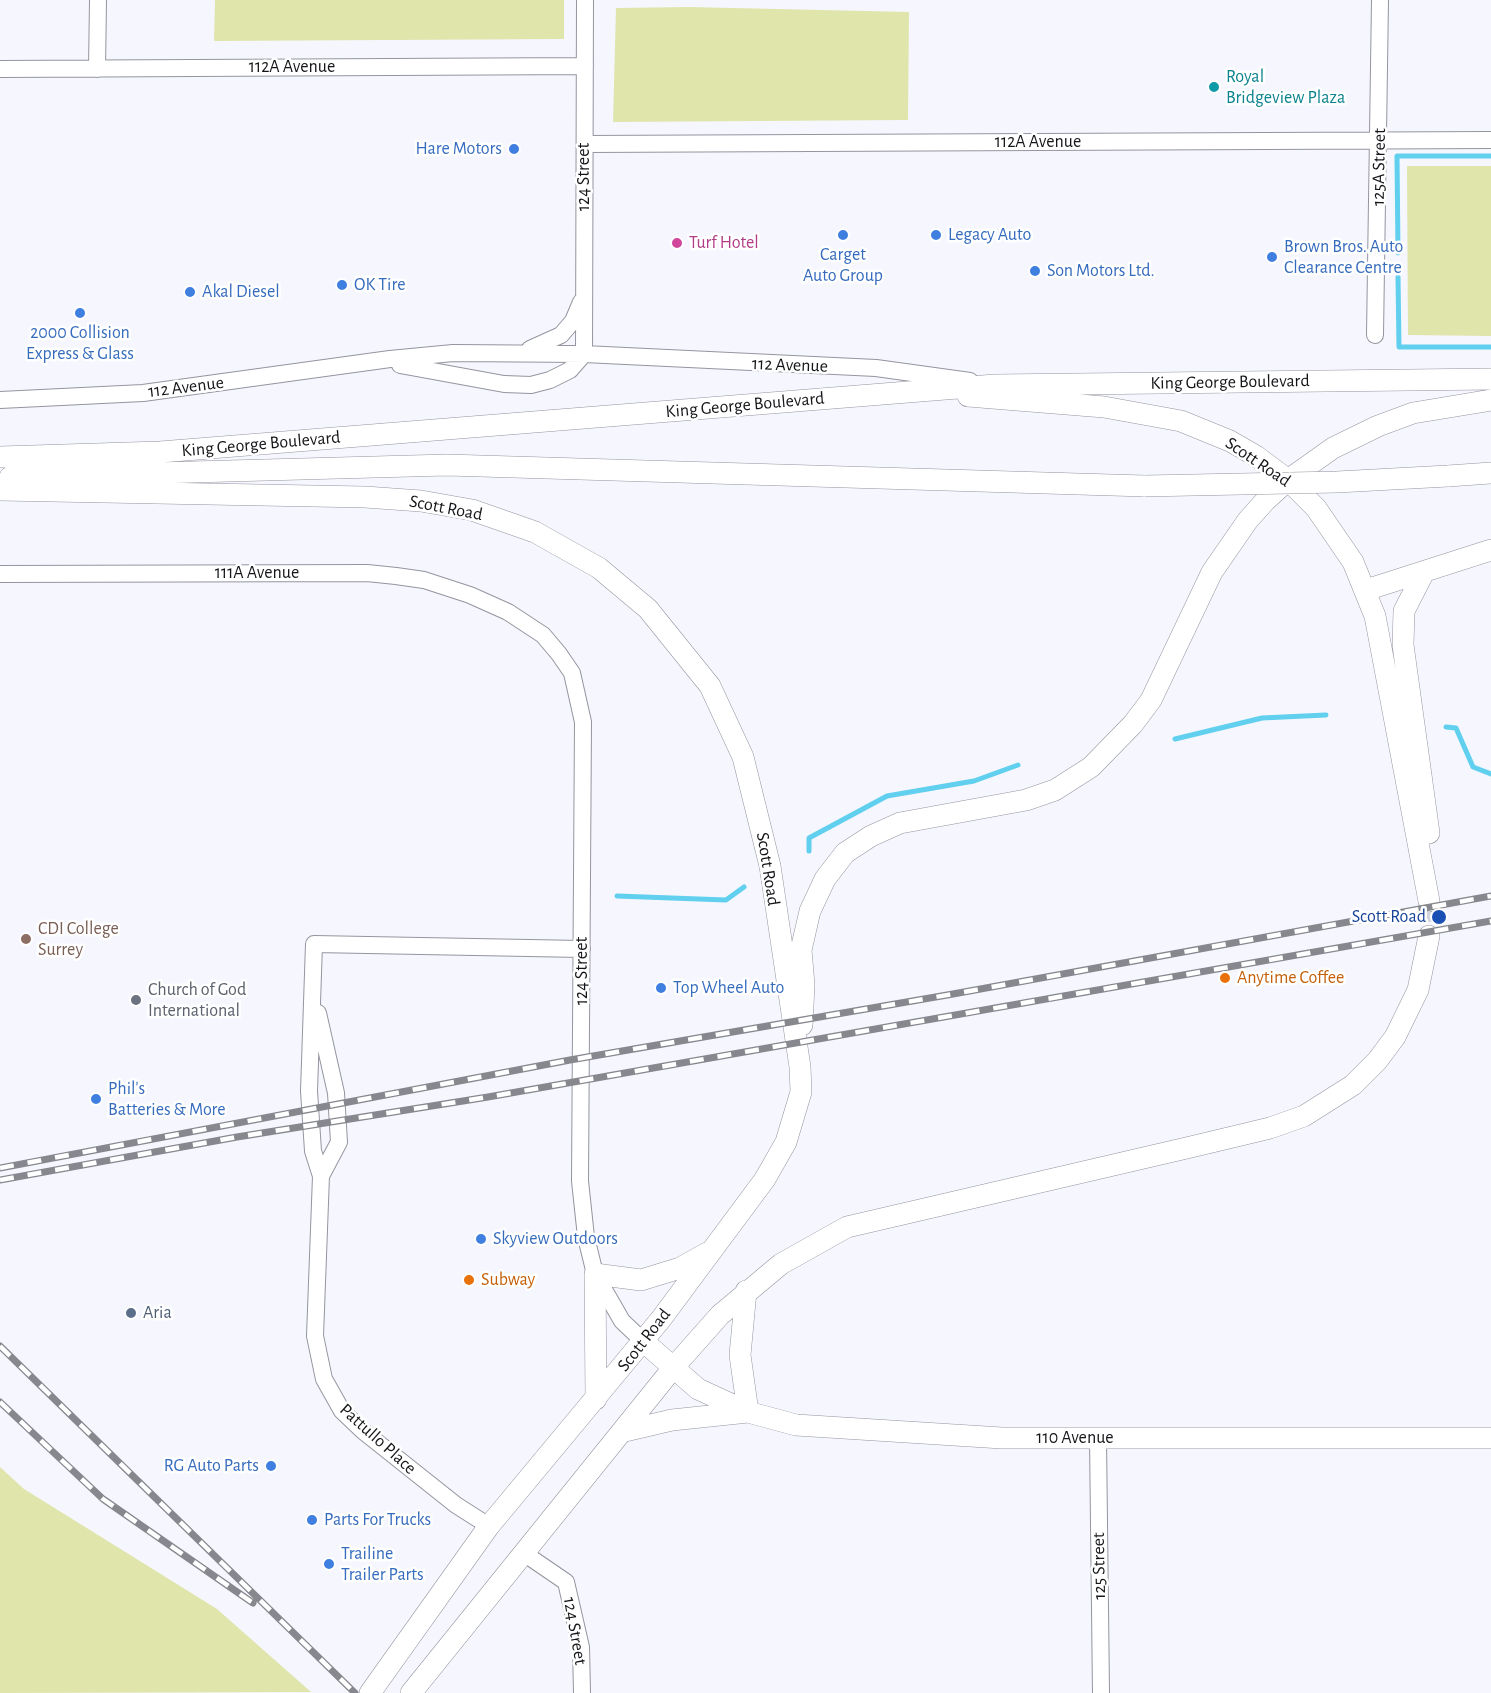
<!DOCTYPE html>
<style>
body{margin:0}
canvas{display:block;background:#f5f6fe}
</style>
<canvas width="1491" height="1693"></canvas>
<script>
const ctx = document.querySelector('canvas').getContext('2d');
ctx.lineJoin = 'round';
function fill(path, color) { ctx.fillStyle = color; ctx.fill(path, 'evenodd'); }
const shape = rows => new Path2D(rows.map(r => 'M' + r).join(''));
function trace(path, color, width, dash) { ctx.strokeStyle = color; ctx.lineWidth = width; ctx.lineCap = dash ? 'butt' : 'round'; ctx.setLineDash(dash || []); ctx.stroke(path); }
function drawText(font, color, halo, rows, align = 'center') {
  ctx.font = font + ' "Alegreya Sans",sans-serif'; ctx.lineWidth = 5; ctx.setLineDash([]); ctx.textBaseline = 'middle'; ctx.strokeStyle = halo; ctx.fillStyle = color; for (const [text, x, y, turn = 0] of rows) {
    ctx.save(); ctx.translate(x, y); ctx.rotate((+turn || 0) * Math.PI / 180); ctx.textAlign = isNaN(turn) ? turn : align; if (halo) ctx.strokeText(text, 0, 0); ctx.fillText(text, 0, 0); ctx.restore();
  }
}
const green = shape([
 [215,0,564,0,564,39,214,41],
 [689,7,909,12,908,120,613,122,616,8],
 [1407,166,1491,166,1491,336,1408,335],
 [0,1467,24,1489,217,1609,311,1692,0,1693]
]);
const stream = shape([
 [1398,253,1397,156,1491,156],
 [1398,277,1399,347,1491,347],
 [1446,727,1456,728,1473,767,1491,774],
 [1175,739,1262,718,1326,715],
 [809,851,809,838,887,796,974,781,1018,765],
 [617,896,726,900,744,887]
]);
const majorTunnel = shape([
 [1429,901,1429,936]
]);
const minor = shape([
 [0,69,585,66],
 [97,69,98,0],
 [585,144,1491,140],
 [1375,335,1380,0],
 [530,349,561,335,573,321,581,302],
 [584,354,585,0],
 [400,365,504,384,531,385,550,380,570,370,584,354],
 [0,400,143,393,390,359,453,353,584,354,876,368,970,381],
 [0,574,367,573,396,576,424,580,470,595,508,612,543,635,559,654,572,673,583,722,580,1181,586,1237,595,1274,622,1321,643,1341],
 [318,1013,336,1093,339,1142,321,1176],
 [1098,1438,1101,1693],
 [489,1526,456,1505,363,1431,342,1411,324,1379,315,1336,321,1176,313,1151,309,1091,314,944,582,949],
 [525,1554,566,1582,581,1647,582,1693]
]);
const major = shape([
 [968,396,1104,407,1181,421,1230,441,1256,456,1288,480,1316,508,1353,562,1375,616,1429,901],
 [0,457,160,452,995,385,1491,379],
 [1448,476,1491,473],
 [10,477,447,465,1145,486],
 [0,490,365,497,421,501,472,510,535,532,599,568,648,609,710,686,743,757,770,866,800,1067,801,1092,786,1142,765,1179,661,1319,489,1526,370,1693],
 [1424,572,1404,611,1403,645,1429,833],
 [1366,590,1491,550],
 [802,1025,804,985,801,950,810,911,825,879,845,853,871,836,900,823,1026,800,1055,790,1091,767,1133,724,1151,700,1212,572,1248,520,1266,500,1288,480,1333,448,1378,426,1413,413,1491,400],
 [746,1291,740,1355,748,1412],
 [643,1341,698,1389,748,1412,796,1425,1002,1438,1491,1438],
 [596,1399,595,1274,641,1280,680,1268,707,1253],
 [625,1431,672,1420,748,1412],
 [411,1693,673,1368,720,1315,781,1264,847,1227,1195,1146,1270,1128,1304,1116,1353,1085,1377,1061,1395,1037,1418,990,1429,936]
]);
const rail = shape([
 [0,1168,570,1060,953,994,1491,896],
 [0,1180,237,1137,488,1097,1491,921],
 [0,1346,355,1693],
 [0,1402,103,1499,253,1603]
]);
const majorBridge = shape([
 [1145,486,1337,482,1448,476]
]);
const markers = [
 [1214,87,6,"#0f9aa8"],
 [514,149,6,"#3f7fe0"],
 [843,235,6,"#3f7fe0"],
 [936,235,6,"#3f7fe0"],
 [677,243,6,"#d1479c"],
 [1272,257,6,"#3f7fe0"],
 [1035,271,6,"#3f7fe0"],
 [342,285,6,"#3f7fe0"],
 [190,292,6,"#3f7fe0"],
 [80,313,6,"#3f7fe0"],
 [1439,917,8,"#1a4fb4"],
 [26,939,6,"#8d6e63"],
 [1225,978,6,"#e8710a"],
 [661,988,6,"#3f7fe0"],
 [136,1000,6,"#6b7280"],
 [96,1099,6,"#3f7fe0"],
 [481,1239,6,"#3f7fe0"],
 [469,1280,6,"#e8710a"],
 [131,1313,6,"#5c6f8a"],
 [271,1466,6,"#3f7fe0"],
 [312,1520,6,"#3f7fe0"],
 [329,1564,6,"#3f7fe0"]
];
const streetNames = [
 ["112A Avenue",292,67],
 ["112A Avenue",1038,142],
 ["125A Street",1379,167,-89],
 ["124 Street",584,177,-90],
 ["112 Avenue",790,365,2],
 ["King George Boulevard",1230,382,-1],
 ["112 Avenue",186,387,-7],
 ["King George Boulevard",745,405,-5],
 ["King George Boulevard",261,444,-5],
 ["Scott Road",1258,462,34],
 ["Scott Road",446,508,11],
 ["111A Avenue",257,573],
 ["Scott Road",768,869,81],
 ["124 Street",582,971,-90],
 ["Scott Road",644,1340,-52],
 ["110 Avenue",1075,1438],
 ["Pattullo Place",378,1439,42],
 ["125 Street",1099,1566,-91],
 ["124 Street",575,1631,80]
];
const cultureNames = [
 ["Royal",1226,77],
 ["Bridgeview Plaza",1226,98]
];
const shopNames = [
 ["Hare Motors",502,149,"right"],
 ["Legacy Auto",948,235],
 ["Brown Bros. Auto",1284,247],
 ["Clearance Centre",1284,268],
 ["Carget",843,255,"center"],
 ["Auto Group",843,276,"center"],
 ["Son Motors Ltd.",1047,271],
 ["OK Tire",354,285],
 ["Akal Diesel",202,292],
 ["2000 Collision",80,333,"center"],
 ["Express & Glass",80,354,"center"],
 ["Top Wheel Auto",673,988],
 ["Phil's",108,1089],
 ["Batteries & More",108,1110],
 ["Skyview Outdoors",493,1239],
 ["RG Auto Parts",259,1466,"right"],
 ["Parts For Trucks",324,1520],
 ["Trailine",341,1554],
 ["Trailer Parts",341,1575]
];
const hotelNames = [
 ["Turf Hotel",689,243]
];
const transitNames = [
 ["Scott Road",1426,917]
];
const educationNames = [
 ["CDI College",38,929],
 ["Surrey",38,950]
];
const foodNames = [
 ["Anytime Coffee",1237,978],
 ["Subway",481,1280]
];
const worshipNames = [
 ["Church of God",148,990],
 ["International",148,1011]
];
const serviceNames = [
 ["Aria",143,1313]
];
fill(green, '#e0e5ab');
trace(stream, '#61cfee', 5);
trace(majorTunnel, '#d3d4dc', 21, [21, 10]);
trace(minor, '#94959f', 18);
trace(major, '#94959f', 22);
trace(minor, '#fff', 16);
trace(major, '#fff', 21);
trace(rail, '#87888e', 7);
trace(rail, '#fff', 4.5, [14]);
trace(majorBridge, '#94959f', 22, []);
trace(majorBridge, '#fff', 21);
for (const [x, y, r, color] of markers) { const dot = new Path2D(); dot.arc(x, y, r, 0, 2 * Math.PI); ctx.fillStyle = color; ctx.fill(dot); trace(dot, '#fff', 2); }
drawText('18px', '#141518', '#fff', streetNames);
drawText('18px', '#0d838f', '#fff', cultureNames, 'left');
drawText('18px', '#366cbe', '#fff', shopNames, 'left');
drawText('18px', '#b23c85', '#fff', hotelNames, 'left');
drawText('18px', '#164399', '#fff', transitNames, 'right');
drawText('18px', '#785e54', '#fff', educationNames, 'left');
drawText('18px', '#c56008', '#fff', foodNames, 'left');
drawText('18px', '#5b616d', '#fff', worshipNames, 'left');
drawText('18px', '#4e5e75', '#fff', serviceNames, 'left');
</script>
